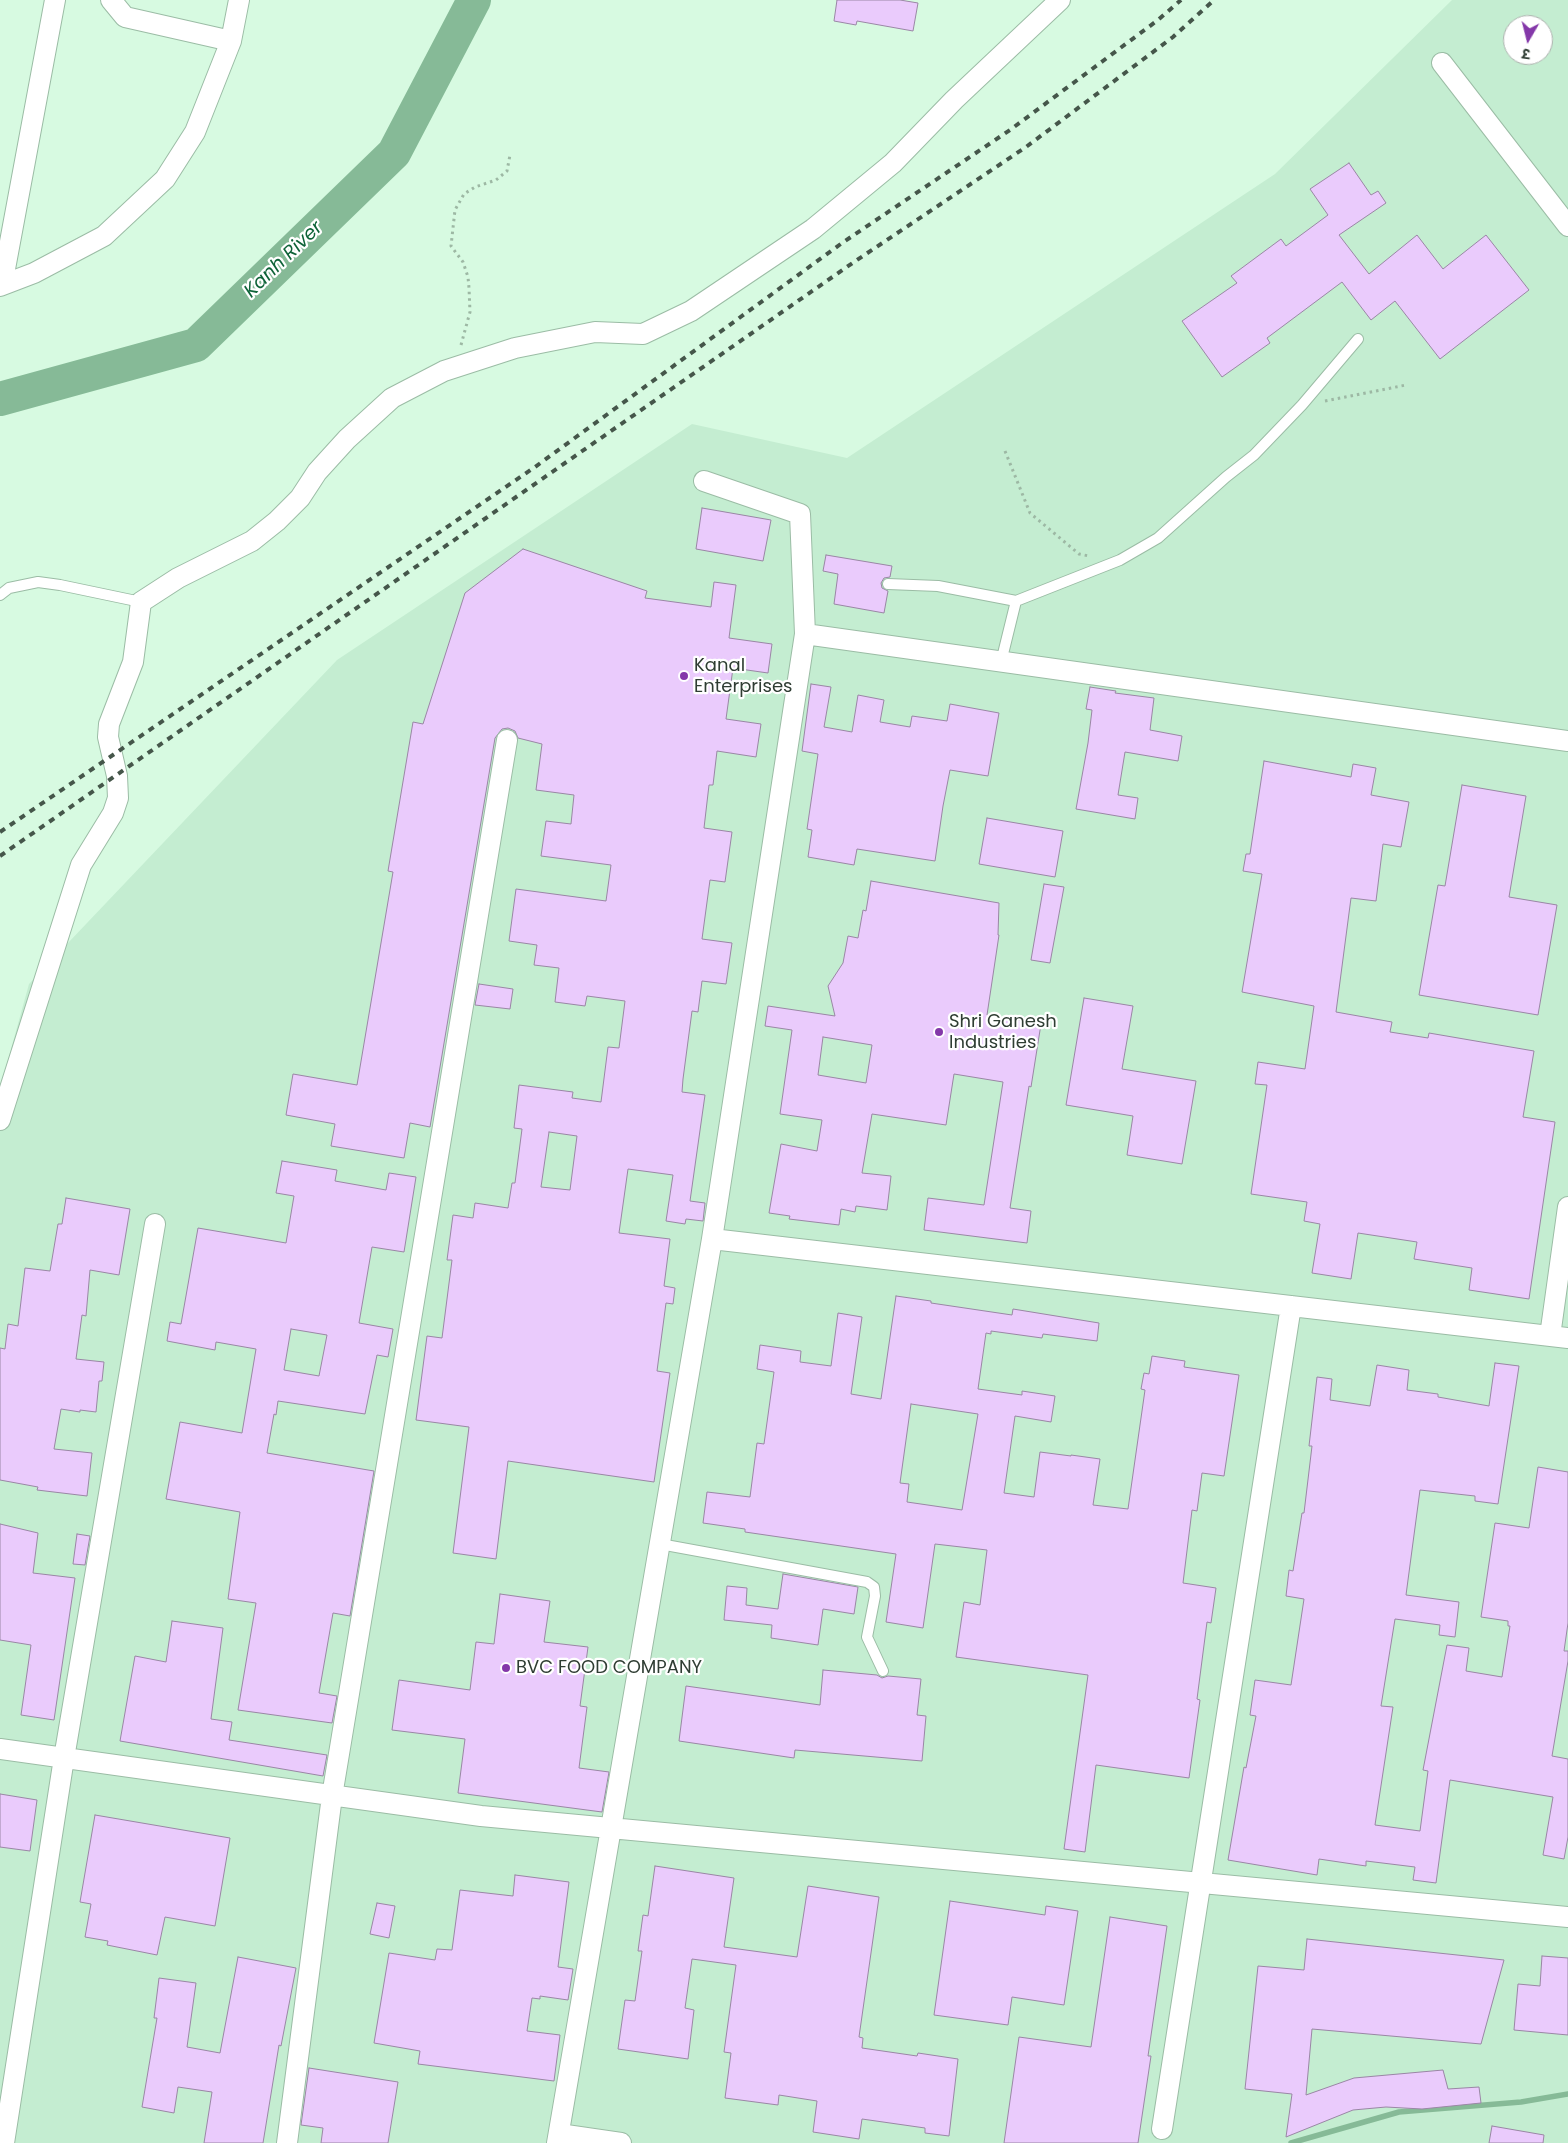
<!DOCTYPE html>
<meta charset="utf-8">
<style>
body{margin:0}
#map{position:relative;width:1568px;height:2143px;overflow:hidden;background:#d7fae1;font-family:Poppins,"Noto Sans Devanagari",sans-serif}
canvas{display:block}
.north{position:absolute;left:1503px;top:15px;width:50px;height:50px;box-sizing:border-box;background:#fff;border:1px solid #acb1ad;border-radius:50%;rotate:188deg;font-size:14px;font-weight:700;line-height:20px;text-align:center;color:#2f3d33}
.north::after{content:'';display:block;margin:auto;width:18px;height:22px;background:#8438a9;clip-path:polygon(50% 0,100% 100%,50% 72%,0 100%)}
</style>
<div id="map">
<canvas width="1568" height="2143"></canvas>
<div class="north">उ</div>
</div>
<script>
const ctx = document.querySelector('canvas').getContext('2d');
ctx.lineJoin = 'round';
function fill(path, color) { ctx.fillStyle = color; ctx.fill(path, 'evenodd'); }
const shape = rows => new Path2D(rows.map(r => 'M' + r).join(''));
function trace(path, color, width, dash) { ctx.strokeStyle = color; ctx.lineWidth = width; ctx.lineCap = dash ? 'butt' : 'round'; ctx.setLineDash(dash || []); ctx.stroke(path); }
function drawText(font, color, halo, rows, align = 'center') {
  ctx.font = font + ' Poppins,sans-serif'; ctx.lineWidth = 4.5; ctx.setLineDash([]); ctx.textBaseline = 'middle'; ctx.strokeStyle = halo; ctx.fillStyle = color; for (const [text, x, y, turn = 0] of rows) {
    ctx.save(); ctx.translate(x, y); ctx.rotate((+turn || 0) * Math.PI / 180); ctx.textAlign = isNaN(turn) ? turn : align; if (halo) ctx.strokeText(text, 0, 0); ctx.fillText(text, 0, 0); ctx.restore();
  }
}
const built = shape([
 [1452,0,1568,0,1568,2143,0,2143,0,1089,29,984,337,660,692,424,847,458,1275,174],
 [1513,25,1543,25,1543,55,1513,55]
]);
const stream = shape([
 [1291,2143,1399,2112,1521,2102,1568,2094]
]);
const river = shape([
 [0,399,196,345,394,153,474,0]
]);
const building = shape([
 [837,0,900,0,918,3,913,31,857,21,856,25,834,21,837,0],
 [1349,163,1371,195,1378,191,1386,203,1339,235,1369,274,1417,235,1443,269,1486,235,1529,290,1440,359,1395,301,1371,320,1342,282,1267,338,1270,343,1222,377,1182,321,1237,283,1231,276,1281,239,1286,246,1328,215,1310,189,1349,163],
 [702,508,771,520,763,561,696,549,702,508],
 [523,549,647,591,645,598,711,607,714,582,736,585,729,638,772,644,768,673,733,668,726,719,761,724,756,757,717,751,713,785,709,785,704,828,732,832,725,882,710,880,702,939,732,943,726,984,702,981,698,1012,692,1011,683,1079,682,1092,705,1095,690,1201,705,1203,703,1221,686,1219,685,1224,666,1221,673,1175,628,1169,619,1233,670,1239,664,1286,675,1288,673,1304,666,1303,657,1371,670,1373,654,1482,508,1461,496,1559,453,1553,469,1427,416,1420,427,1336,442,1338,452,1260,447,1260,453,1215,473,1218,475,1203,508,1208,512,1183,515,1183,522,1129,514,1128,519,1085,573,1092,572,1098,601,1102,608,1047,619,1048,625,1001,587,996,585,1006,555,1002,559,968,534,965,537,945,509,941,516,889,606,901,611,865,541,856,546,821,571,824,574,795,536,790,542,744,518,738,515,731,508,728,502,729,495,738,430,1127,410,1123,404,1158,331,1146,335,1124,286,1115,293,1074,357,1085,393,872,388,871,413,722,423,724,465,593,523,549],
 [549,1132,577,1136,570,1190,541,1187,549,1132],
 [826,555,892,566,890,577,884,578,881,583,882,588,888,591,884,613,834,604,838,574,823,571,826,555],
 [811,684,831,687,824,727,852,732,858,695,884,700,880,722,910,727,912,716,947,721,950,704,999,713,988,776,950,770,943,806,935,861,857,849,854,865,808,857,812,830,807,829,818,754,802,751,811,684],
 [1090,687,1116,691,1115,693,1154,698,1150,730,1182,736,1178,761,1125,752,1118,795,1138,798,1135,819,1076,809,1088,743,1092,710,1086,709,1090,687],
 [1264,761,1351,777,1353,764,1376,768,1371,795,1409,802,1401,847,1383,844,1376,901,1351,898,1336,1012,1392,1022,1390,1032,1428,1038,1429,1033,1534,1051,1523,1117,1555,1122,1529,1299,1469,1290,1472,1268,1414,1259,1417,1242,1358,1233,1351,1279,1312,1273,1320,1224,1304,1221,1307,1202,1251,1194,1267,1085,1255,1084,1258,1062,1305,1069,1314,1006,1242,992,1262,874,1243,871,1246,854,1250,854,1264,761],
 [1462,785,1526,796,1509,897,1557,905,1538,1015,1419,995,1438,885,1445,886,1462,785],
 [987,818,1063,831,1055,877,979,864,987,818],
 [871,881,999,903,998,935,999,935,987,1015,1041,1024,1031,1087,1029,1086,1010,1208,1031,1211,1027,1243,924,1230,928,1198,984,1205,1003,1082,954,1074,946,1125,872,1114,862,1173,891,1176,887,1210,856,1206,855,1212,841,1209,839,1225,789,1219,790,1216,769,1213,781,1144,817,1151,822,1120,780,1114,792,1030,765,1026,768,1006,835,1016,828,986,843,963,848,936,858,938,863,910,866,911,871,881],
 [823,1037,872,1045,866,1083,818,1075,823,1037],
 [1044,884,1064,887,1050,963,1031,960,1044,884],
 [479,984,513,989,510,1009,475,1005,479,984],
 [1084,998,1133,1006,1122,1069,1196,1081,1182,1164,1127,1155,1133,1116,1066,1105,1084,998],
 [282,1161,337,1170,335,1181,386,1190,389,1173,416,1177,404,1252,372,1247,359,1323,393,1329,388,1357,377,1355,365,1414,278,1401,276,1415,274,1414,267,1453,374,1471,350,1616,333,1613,319,1693,337,1696,332,1723,238,1710,256,1603,228,1599,240,1512,166,1499,180,1422,242,1433,256,1349,216,1342,215,1350,167,1341,170,1322,181,1324,198,1228,286,1243,294,1196,276,1193,282,1161],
 [291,1329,327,1335,319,1376,284,1370,291,1329],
 [66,1198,130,1209,119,1275,90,1270,86,1316,82,1315,76,1359,104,1362,102,1381,99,1381,96,1412,80,1410,80,1412,61,1409,54,1449,92,1453,87,1496,37,1490,38,1487,0,1480,0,1348,5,1349,8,1324,18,1326,25,1268,50,1271,58,1224,62,1224,66,1198],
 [896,1296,931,1301,931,1303,1012,1315,1013,1309,1099,1323,1097,1341,1043,1334,1042,1338,991,1331,991,1334,986,1333,978,1389,1022,1395,1022,1391,1055,1396,1051,1422,1015,1416,1004,1493,1034,1497,1040,1452,1071,1456,1071,1455,1100,1459,1093,1505,1128,1509,1145,1390,1141,1389,1144,1373,1149,1374,1152,1356,1185,1361,1184,1367,1239,1375,1224,1476,1202,1473,1197,1511,1192,1510,1183,1583,1216,1588,1211,1623,1207,1622,1197,1699,1200,1700,1189,1778,1096,1765,1085,1852,1064,1849,1088,1675,956,1657,964,1602,980,1605,987,1550,935,1544,923,1628,886,1622,896,1554,745,1532,745,1529,703,1523,707,1492,750,1497,757,1443,764,1444,774,1372,757,1369,760,1345,801,1351,800,1362,831,1366,838,1313,862,1317,851,1394,881,1399,896,1296],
 [911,1404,978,1414,962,1510,907,1502,909,1484,900,1483,911,1404],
 [1495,1363,1519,1366,1498,1504,1475,1501,1475,1496,1420,1490,1406,1595,1459,1602,1455,1637,1439,1635,1440,1625,1395,1619,1381,1706,1393,1707,1375,1825,1420,1831,1428,1771,1423,1770,1447,1645,1469,1648,1466,1671,1502,1677,1510,1626,1508,1626,1508,1621,1481,1617,1495,1523,1529,1528,1538,1467,1568,1472,1568,1623,1564,1651,1568,1651,1568,1661,1552,1756,1568,1759,1568,1837,1564,1859,1543,1855,1553,1797,1450,1780,1436,1883,1413,1880,1415,1867,1366,1861,1366,1866,1319,1859,1317,1875,1228,1860,1244,1767,1246,1768,1256,1716,1250,1715,1255,1680,1291,1685,1304,1599,1286,1596,1289,1570,1293,1571,1302,1513,1304,1513,1312,1446,1309,1446,1317,1377,1332,1379,1330,1400,1370,1406,1377,1365,1409,1370,1407,1390,1438,1394,1438,1397,1489,1406,1495,1363],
 [0,1524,38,1533,33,1573,75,1578,54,1720,21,1715,31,1645,0,1640,0,1524],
 [77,1534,90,1536,85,1565,73,1564,77,1534],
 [783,1574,858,1587,854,1614,823,1609,818,1645,771,1638,772,1625,724,1620,727,1586,747,1588,746,1605,778,1609,783,1574],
 [500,1594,550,1601,544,1642,588,1647,580,1706,587,1707,579,1768,609,1772,602,1812,458,1793,465,1739,392,1730,399,1680,470,1690,476,1642,494,1644,500,1594],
 [172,1621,223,1628,211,1719,232,1722,229,1740,327,1755,323,1776,120,1741,135,1656,166,1662,172,1621],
 [823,1670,877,1675,882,1678,888,1676,921,1679,917,1715,926,1716,922,1761,795,1750,794,1758,679,1741,686,1686,820,1705,823,1670],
 [0,1794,37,1800,30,1851,0,1847,0,1794],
 [95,1815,230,1838,215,1926,165,1917,157,1955,107,1945,108,1941,85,1937,91,1904,80,1902,95,1815],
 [655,1866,734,1878,724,1947,797,1957,808,1886,879,1897,859,2037,863,2038,862,2048,917,2056,918,2053,958,2059,949,2136,925,2133,925,2128,862,2119,859,2139,813,2132,817,2101,779,2095,778,2105,725,2098,731,2053,724,2052,736,1965,692,1959,685,2008,694,2010,688,2059,618,2049,625,2000,635,2001,642,1951,638,1951,643,1915,648,1916,655,1866],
 [515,1875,569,1882,558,1967,573,1969,568,2000,540,1996,540,1999,532,1998,527,2031,560,2035,554,2081,418,2064,420,2051,374,2043,389,1953,435,1960,437,1949,452,1950,460,1890,513,1896,515,1875],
 [950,1901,1045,1915,1046,1906,1078,1911,1064,2005,1012,1997,1008,2025,934,2015,950,1901],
 [377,1903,395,1906,389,1938,370,1934,377,1903],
 [1110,1917,1167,1926,1148,2056,1151,2056,1138,2143,1004,2143,1019,2037,1091,2047,1110,1917],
 [1307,1939,1504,1960,1481,2044,1312,2029,1306,2095,1354,2078,1443,2070,1448,2089,1479,2087,1481,2103,1422,2109,1386,2107,1353,2110,1286,2137,1292,2094,1245,2089,1258,1966,1304,1970,1307,1939],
 [1542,1956,1568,1958,1568,2035,1514,2030,1518,1984,1540,1986,1542,1956],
 [238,1957,296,1968,281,2046,279,2045,263,2143,204,2143,212,2092,178,2087,174,2113,142,2107,157,2018,154,2018,159,1978,196,1983,187,2047,220,2053,238,1957],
 [309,2068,398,2082,388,2143,321,2143,323,2128,301,2125,309,2068],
 [1492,2126,1544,2135,1543,2143,1489,2143,1492,2126]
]);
const path = shape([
 [461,345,470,312,469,288,468,277,463,262,451,246,455,210,464,194,475,187,496,180,507,171,510,155],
 [1325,401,1406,385],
 [1005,451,1030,513,1079,554,1089,556]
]);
const lane = shape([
 [888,584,938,586,1016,601,1001,662],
 [0,595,9,588,38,582,60,585,141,602],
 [1016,601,1120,560,1158,538,1226,477,1254,455,1302,405,1358,339],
 [660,1544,867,1582,874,1587,875,1596,867,1637,883,1671]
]);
const street = shape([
 [111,0,125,17,231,41],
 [1442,63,1568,226],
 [2,285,55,0],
 [0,286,34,273,104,236,165,179,195,132,231,41,239,0],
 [805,634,1568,741],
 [0,1120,81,865,113,813,118,798,117,776,108,737,109,724,133,662,141,602,178,578,252,541,277,521,300,498,317,472,347,439,392,398,444,371,515,348,595,332,643,334,691,311,813,229,893,163,954,100,1060,0],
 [712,1239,1568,1338],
 [1550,1336,1568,1207],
 [0,1749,481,1816,1568,1917],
 [1162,2129,1291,1306],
 [559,2134,621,2143],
 [4,2143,64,1758,155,1224],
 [287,2143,332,1796,507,740],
 [557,2143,712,1239,805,634,800,514,704,481]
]);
const rail = shape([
 [0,832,535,467,842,243,1010,130,1158,20,1181,0],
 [0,856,854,262,1026,147,1173,37,1214,0]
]);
const markers = [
 [684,676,5,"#8438a9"],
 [939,1032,5,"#8438a9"],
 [506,1668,5,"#8438a9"]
];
const poiNames = [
 ["Kanal",694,666],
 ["Enterprises",694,687],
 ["Shri Ganesh",949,1022],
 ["Industries",949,1043],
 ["BVC FOOD COMPANY",516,1668]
];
const waterNames = [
 ["Kanh River",284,260,-44]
];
fill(built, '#c4edd1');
trace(stream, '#86ba97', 5.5);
trace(river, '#86ba97', 34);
fill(building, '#eacbfc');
trace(building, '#9a87a5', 1);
trace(lane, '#9bbca5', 12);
trace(street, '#9bbca5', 22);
trace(path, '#9db8a4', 3, [2.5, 4]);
trace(lane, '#fff', 10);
trace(street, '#fff', 20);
trace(rail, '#45564a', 4, [6, 6]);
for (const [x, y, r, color] of markers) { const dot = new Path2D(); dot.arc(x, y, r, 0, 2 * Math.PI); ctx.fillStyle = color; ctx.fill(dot); trace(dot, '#fff', 2); }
drawText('18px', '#2f3d33', '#fff', poiNames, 'left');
drawText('italic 19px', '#0e6338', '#fff', waterNames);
</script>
